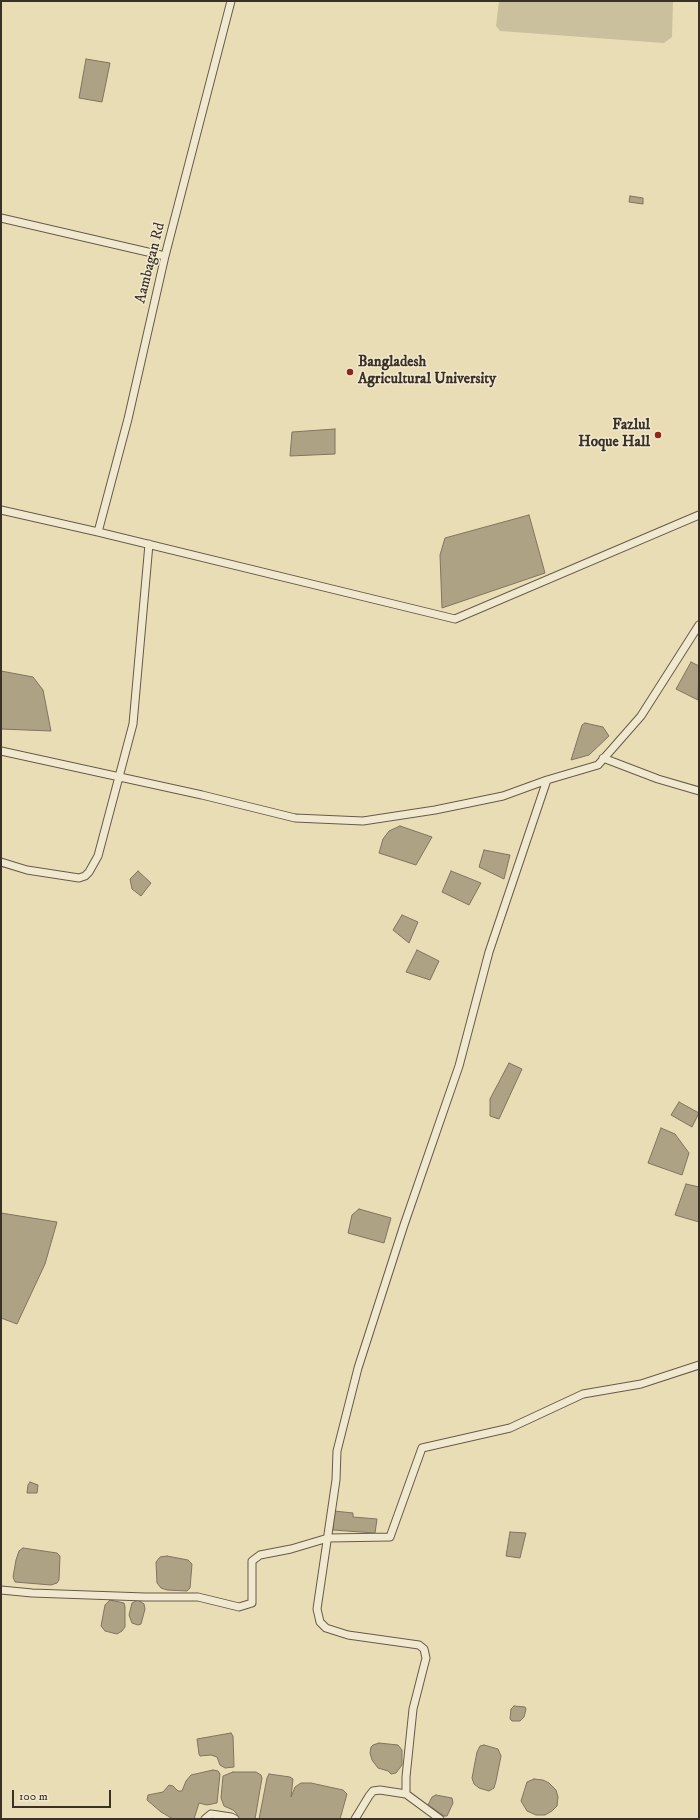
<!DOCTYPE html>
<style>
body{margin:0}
#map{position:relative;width:700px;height:1820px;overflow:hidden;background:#e9ddb5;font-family:"IM FELL DW Pica",serif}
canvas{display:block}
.frame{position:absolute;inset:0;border:2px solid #3a3027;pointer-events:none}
.scale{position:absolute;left:12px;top:1790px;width:99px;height:18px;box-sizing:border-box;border:2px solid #3a3027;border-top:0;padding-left:5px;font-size:12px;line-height:14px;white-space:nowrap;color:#3a3027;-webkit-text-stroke:3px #f1e9cf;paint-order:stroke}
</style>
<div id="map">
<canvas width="700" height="1820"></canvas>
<div class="frame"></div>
<div class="scale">100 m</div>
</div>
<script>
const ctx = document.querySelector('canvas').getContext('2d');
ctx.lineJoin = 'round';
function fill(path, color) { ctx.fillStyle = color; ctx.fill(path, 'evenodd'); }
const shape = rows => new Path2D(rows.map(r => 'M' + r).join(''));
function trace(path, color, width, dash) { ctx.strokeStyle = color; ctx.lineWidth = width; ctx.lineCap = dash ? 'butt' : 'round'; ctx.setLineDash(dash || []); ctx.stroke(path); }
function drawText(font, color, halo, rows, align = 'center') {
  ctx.font = font + ' "IM FELL DW Pica",serif'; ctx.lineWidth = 3; ctx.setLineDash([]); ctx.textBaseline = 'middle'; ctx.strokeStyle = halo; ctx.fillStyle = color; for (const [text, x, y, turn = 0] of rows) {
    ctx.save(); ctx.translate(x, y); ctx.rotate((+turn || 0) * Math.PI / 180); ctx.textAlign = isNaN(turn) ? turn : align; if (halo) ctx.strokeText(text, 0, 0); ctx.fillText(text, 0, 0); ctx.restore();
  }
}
const green = shape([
 [499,1,673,1,672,37,664,43,500,31,496,26]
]);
const water = shape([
 [86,59,110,63,102,102,79,98,86,59],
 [630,196,643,198,643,204,629,202,630,196],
 [335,429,335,454,290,456,292,432,335,429],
 [529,515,545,573,442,608,440,555,445,538,529,515],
 [691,662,699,666,698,700,676,689,691,662],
 [1,671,33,677,43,690,51,731,1,729,1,671],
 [585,723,603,727,609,736,589,755,571,760,582,725,585,723],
 [400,826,432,837,416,865,379,853,383,839,389,831,400,826],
 [484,850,510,855,504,879,479,867,484,850],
 [138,871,151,883,141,896,132,889,130,879,138,871],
 [451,871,481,883,469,905,442,892,451,871],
 [402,915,418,922,409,943,393,930,402,915],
 [417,950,439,961,430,980,406,972,417,950],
 [509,1063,522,1069,499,1119,490,1116,490,1099,509,1063],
 [679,1102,699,1113,692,1127,671,1115,679,1102],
 [661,1128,675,1134,689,1153,682,1175,648,1163,661,1128],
 [686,1184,699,1187,699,1222,675,1215,686,1184],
 [359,1209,391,1218,384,1243,348,1233,352,1215,359,1209],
 [1,1213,57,1222,45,1264,17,1324,1,1318,1,1213],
 [30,1482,38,1485,37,1493,27,1493,28,1485,30,1482],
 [334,1511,353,1513,353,1517,377,1519,375,1533,333,1530,334,1511],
 [510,1532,526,1533,520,1558,506,1556,510,1532],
 [23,1548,57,1553,60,1556,59,1580,57,1583,51,1585,15,1582,13,1577,16,1560,19,1551,23,1548],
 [167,1556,188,1560,192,1564,190,1588,187,1591,167,1590,161,1588,157,1583,156,1562,160,1557,167,1556],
 [110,1600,124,1603,125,1607,125,1627,122,1631,117,1634,105,1631,101,1626,105,1605,110,1600],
 [138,1600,144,1604,145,1609,141,1624,138,1625,132,1623,129,1615,132,1603,138,1600],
 [514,1706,525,1707,526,1709,524,1717,520,1721,512,1721,510,1719,511,1709,514,1706],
 [231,1733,233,1736,234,1767,225,1768,220,1765,217,1757,211,1755,200,1756,199,1754,197,1739,231,1733],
 [379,1743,398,1745,402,1750,402,1765,396,1773,391,1774,388,1771,378,1768,372,1760,370,1753,371,1747,373,1745,379,1743],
 [484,1745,498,1749,501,1756,496,1781,494,1788,489,1791,479,1788,474,1784,472,1778,477,1752,480,1746,484,1745],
 [213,1770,218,1771,220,1774,217,1803,207,1805,199,1803,194,1819,173,1819,161,1812,147,1800,148,1795,163,1792,169,1785,173,1786,178,1791,182,1791,186,1781,191,1775,213,1770],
 [233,1772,256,1772,261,1775,262,1778,255,1819,240,1819,237,1817,237,1814,233,1810,224,1806,221,1798,223,1776,233,1772],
 [269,1774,290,1777,293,1779,291,1797,295,1787,301,1783,311,1783,343,1790,347,1794,340,1819,259,1819,267,1778,269,1774],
 [534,1779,543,1780,549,1783,556,1790,558,1797,557,1806,552,1811,545,1815,536,1815,527,1811,521,1801,527,1782,534,1779],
 [436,1795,452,1798,453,1803,447,1816,444,1816,428,1805,432,1797,436,1795]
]);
const minor = shape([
 [1,218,165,256],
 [1,510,98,532,455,619,699,515],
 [98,532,128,419,165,256,231,1],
 [1,751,202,795,295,818,363,821,435,810,503,796,547,780],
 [603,758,658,779,699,791],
 [1,862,27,870,79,878,85,876,89,872,98,856,133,724,149,544],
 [1,1590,32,1593,145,1597,198,1597,239,1607,252,1603,252,1561,260,1555,291,1549,328,1538,390,1537,422,1448,510,1428,583,1394,641,1384,699,1365],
 [406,1794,406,1777,413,1709,426,1658,424,1649,419,1645,348,1635,326,1628,320,1622,317,1609,336,1480,337,1451,358,1368,404,1225,459,1066,489,952,547,780,598,765,641,716,699,625],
 [205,1819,211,1814,231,1817,235,1819],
 [355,1819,369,1796,373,1791,380,1790,406,1794,440,1819]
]);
const markers = [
 [350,372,4,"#8f2418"],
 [658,435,4,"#8f2418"]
];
const streetNames = [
 ["Aambagan Rd",151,263,-76]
];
const poiNames = [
 ["Bangladesh",358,363],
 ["Agricultural University",358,380],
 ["Fazlul",650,426,"right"],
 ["Hoque Hall",650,443,"right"]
];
fill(green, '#cbc09d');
fill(water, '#aea285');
trace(water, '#80745f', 1);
trace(minor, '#665b4a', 9);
trace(minor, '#f1e9cf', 7);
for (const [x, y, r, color] of markers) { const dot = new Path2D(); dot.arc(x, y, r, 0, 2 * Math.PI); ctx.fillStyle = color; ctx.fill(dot); trace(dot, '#f1e9cf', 1.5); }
drawText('15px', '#3a3027', '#f1e9cf', streetNames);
drawText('bold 15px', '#3a3027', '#f1e9cf', poiNames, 'left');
</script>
